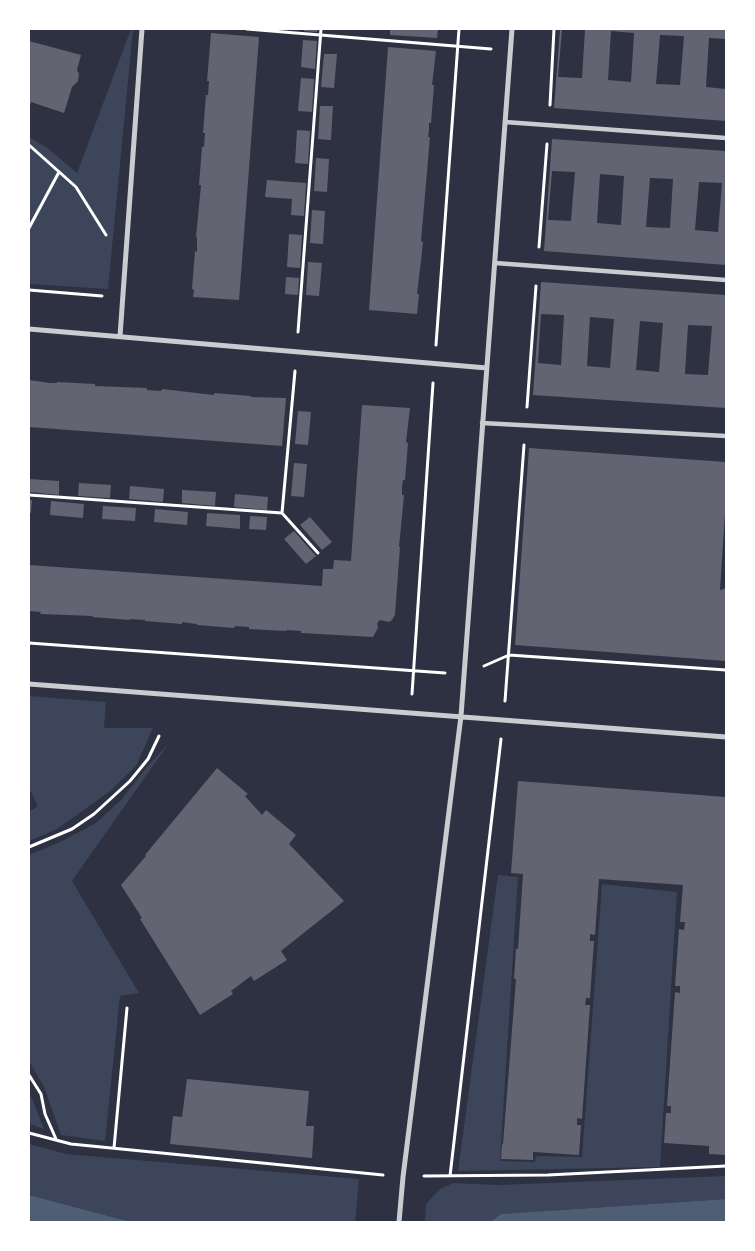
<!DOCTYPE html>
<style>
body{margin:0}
#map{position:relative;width:755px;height:1251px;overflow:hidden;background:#2d3142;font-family:Poppins,sans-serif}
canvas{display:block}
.frame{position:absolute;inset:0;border:30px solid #fff;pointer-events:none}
</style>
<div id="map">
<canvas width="755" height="1251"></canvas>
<div class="frame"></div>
</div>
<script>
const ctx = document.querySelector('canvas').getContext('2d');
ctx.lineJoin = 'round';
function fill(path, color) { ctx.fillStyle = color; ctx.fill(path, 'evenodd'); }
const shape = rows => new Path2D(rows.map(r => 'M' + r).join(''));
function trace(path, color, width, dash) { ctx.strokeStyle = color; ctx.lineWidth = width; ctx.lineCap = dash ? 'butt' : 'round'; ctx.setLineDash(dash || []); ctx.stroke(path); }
const green = shape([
 [131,29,133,29,108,289,29,284,29,137,49,149,77,173],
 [29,696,106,702,104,728,153,728,136,766,109,792,57,829,29,841,29,812,38,806,29,788],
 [169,743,72,881,139,993,120,996,105,1141,61,1135,44,1087,29,1061,29,855,60,842,96,823,122,799,146,768],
 [498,875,518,877,500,1161,535,1162,536,1156,582,1157,602,884,677,892,660,1167,458,1171],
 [29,1093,33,1101,44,1129,29,1124],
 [29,1144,66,1154,359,1179,355,1222,131,1222,29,1195],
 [726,1176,726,1199,502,1214,490,1222,425,1222,426,1204,440,1189,453,1183,499,1185]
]);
const water = shape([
 [29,1195,131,1222,29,1222],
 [726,1199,726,1222,490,1222,501,1214]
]);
const building = shape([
 [304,29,318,29,317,32,304,31],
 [390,29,438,29,437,38,390,35],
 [560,29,562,29,558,77,582,78,585,29,726,29,726,39,709,38,706,87,726,89,726,121,554,108],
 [611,31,634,33,631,82,608,80],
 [660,35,684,36,680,85,656,84],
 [211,33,259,37,239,300,193,297,194,290,192,289,195,251,197,252,197,237,196,237,201,185,199,185,202,147,204,147,205,133,203,133,206,95,208,95,209,81,207,81],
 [303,40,317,41,315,69,301,67],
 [29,41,81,55,77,70,79,74,78,81,72,87,64,113,31,102,31,104,29,103],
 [388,47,436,51,432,85,434,85,431,123,429,123,429,130,428,137,430,137,421,241,423,242,421,261,417,294,419,294,417,314,369,310],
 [324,54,337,54,334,88,321,87],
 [301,78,314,79,312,112,298,111],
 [320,106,333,106,331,140,318,139],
 [297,130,310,131,308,164,295,163],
 [552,139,726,151,726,265,544,251],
 [552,171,575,172,571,221,548,220],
 [600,174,624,176,621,225,597,223],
 [650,178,673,179,670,228,646,227],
 [699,182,722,183,718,232,695,230],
 [316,158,329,159,327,192,314,191],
 [267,180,306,183,304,216,291,215,292,199,265,197],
 [312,210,325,211,323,244,310,243],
 [289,234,302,235,300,268,287,267],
 [308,262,322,263,319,296,306,295],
 [286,277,299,278,298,295,285,294],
 [541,282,726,295,726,408,533,395],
 [541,314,564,315,561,365,538,363],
 [590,317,614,319,610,368,587,366],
 [640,321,663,323,659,372,636,370],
 [688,325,712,326,708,375,685,374],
 [29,380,50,383,57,383,57,382,95,384,95,386,147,388,147,390,161,391,162,389,214,395,214,393,251,396,251,397,286,398,282,446,29,427],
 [362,405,410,408,406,442,408,443,405,480,403,480,402,487,402,495,404,495,399,547,400,547,395,615,392,620,389,622,380,620,377,623,378,628,373,637,301,633,301,631,287,630,286,631,249,629,249,627,235,626,234,628,197,625,197,624,189,623,182,622,182,624,145,621,145,620,130,619,130,620,92,617,93,616,40,614,41,612,29,611,29,565,322,586,323,569,333,569,334,560,351,561],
 [298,411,311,412,308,445,295,444],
 [529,448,726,462,726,498,720,590,726,588,726,661,515,645],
 [294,463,307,464,304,497,291,496],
 [29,479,59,481,59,495,29,492],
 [79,483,111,485,110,498,78,496],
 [130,486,164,489,163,502,129,499],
 [182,490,216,492,215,506,182,503],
 [235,494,268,497,267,510,234,507],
 [29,500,32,500,31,513,29,513],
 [51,501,84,504,83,518,50,515],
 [103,506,136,508,135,521,102,519],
 [155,509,188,512,187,525,154,522],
 [207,513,240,515,240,529,206,526],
 [250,516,267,517,266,530,249,529],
 [310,517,332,542,322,550,300,525],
 [294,531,316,556,306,564,284,539],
 [217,768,248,794,245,796,262,815,266,810,296,835,289,844,344,901,281,951,287,960,254,981,251,976,231,991,233,994,200,1015,140,919,142,918,121,885,146,856,145,855],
 [518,781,726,797,726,1155,709,1154,709,1146,664,1143,666,1113,671,1113,671,1106,667,1106,675,992,680,993,680,986,675,986,679,929,684,930,685,922,680,922,683,885,599,879,595,935,590,934,590,941,594,941,590,998,586,998,585,1005,590,1005,582,1119,577,1118,577,1125,581,1125,579,1155,533,1152,533,1160,501,1159,502,1144,503,1144,516,979,514,979,516,949,518,949,523,874,511,873],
 [187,1079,309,1091,306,1126,314,1126,312,1158,170,1144,173,1116,182,1117]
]);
const path = shape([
 [247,29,491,49],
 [550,105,554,29],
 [29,145,76,187,106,235],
 [29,228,59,172],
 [539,247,547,144],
 [29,290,102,296],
 [298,332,321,29],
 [436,345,459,29],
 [295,371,282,513,318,553],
 [527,407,536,286],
 [29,495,282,513],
 [29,643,445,673],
 [484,666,509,655,726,670],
 [412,694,433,383],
 [505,701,524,445],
 [29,847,72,829,94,814,130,781,148,759,159,736],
 [29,1075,41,1094,45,1114,56,1139],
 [29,1133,71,1144,383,1175],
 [114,1148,127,1008],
 [424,1176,548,1175,726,1166],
 [450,1176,501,739]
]);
const pedestrian = shape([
 [505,122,726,138],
 [495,263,726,280],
 [482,423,726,436]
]);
const minor = shape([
 [29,329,487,368],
 [120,336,142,29],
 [29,684,726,737],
 [399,1222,403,1177,461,716,512,29]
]);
fill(green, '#3c4559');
fill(water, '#4f5d75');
fill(building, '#626471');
trace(path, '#fff', 3);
trace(pedestrian, '#caccd0', 4.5);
trace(minor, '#caccd0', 5);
</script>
